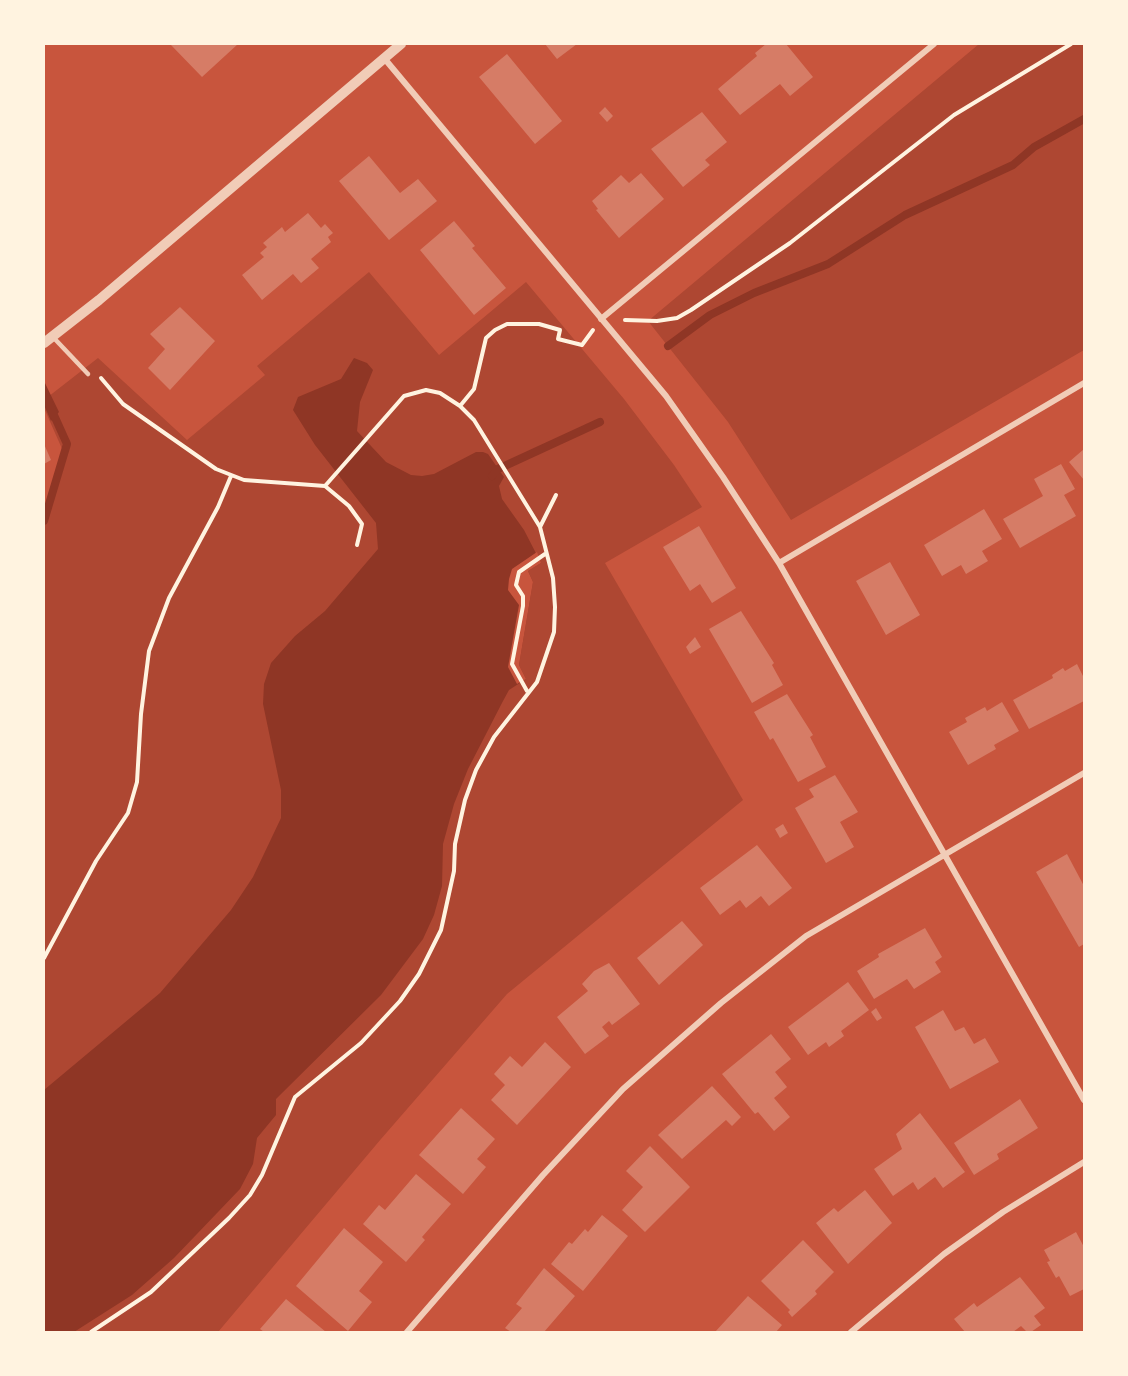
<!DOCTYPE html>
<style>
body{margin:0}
#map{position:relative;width:1128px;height:1376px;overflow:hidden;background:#c8553d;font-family:"Varela Round",sans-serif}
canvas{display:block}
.frame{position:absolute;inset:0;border:45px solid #fff3e0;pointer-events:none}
</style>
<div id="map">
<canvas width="1128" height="1376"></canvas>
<div class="frame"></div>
</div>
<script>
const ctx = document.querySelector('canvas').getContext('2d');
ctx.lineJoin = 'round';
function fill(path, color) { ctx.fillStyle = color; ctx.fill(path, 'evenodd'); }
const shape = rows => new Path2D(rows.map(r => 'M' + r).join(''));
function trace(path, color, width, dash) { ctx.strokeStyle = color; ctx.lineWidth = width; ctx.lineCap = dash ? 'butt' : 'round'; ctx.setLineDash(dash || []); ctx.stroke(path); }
const green = shape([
 [979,44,1084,44,1084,350,791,520,728,422,648,321],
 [369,272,439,355,526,282,624,399,674,465,702,507,605,563,743,800,507,994,381,1139,218,1332,44,1332,44,526,63,451,44,408,44,400,98,358,187,440,265,375,257,366]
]);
const water = shape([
 [354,358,367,363,373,370,360,402,357,431,386,462,411,475,422,476,434,474,476,452,483,452,488,454,504,477,499,486,502,499,524,530,541,563,528,571,533,582,519,665,526,679,509,690,503,701,468,769,454,804,443,844,442,886,434,915,423,939,381,995,276,1099,276,1115,257,1138,253,1164,240,1189,174,1258,132,1295,74,1332,44,1332,44,1090,160,993,231,910,253,877,281,818,281,790,263,704,264,684,271,663,295,636,325,611,378,549,376,523,315,445,293,410,298,397,341,379],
 [44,381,59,412,51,421,44,405]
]);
const pier = shape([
 [537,552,541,563,528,571,533,582,519,665,526,679,517,684,508,667,519,605,508,590,509,579,512,569]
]);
const stream = shape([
 [668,346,710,315,754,293,828,264,905,215,1013,165,1034,147,1084,119],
 [44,393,67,444,44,521],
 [492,476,498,469,600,422]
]);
const building = shape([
 [170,44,238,44,202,77],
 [545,44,577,44,557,59],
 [766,44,786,44,813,77,790,96,780,84,740,115,718,89,757,56,755,53],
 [507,54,562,121,535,144,479,77],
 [605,107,613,116,607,122,599,113],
 [702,112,727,142,705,160,710,165,683,187,651,149],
 [369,156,400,193,418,179,437,201,389,240,339,181],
 [641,173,664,199,619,238,596,210,598,209,592,201,621,175,629,183],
 [308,213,321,228,325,224,333,233,328,237,331,242,311,259,319,268,301,283,293,274,262,300,242,275,264,257,260,253,267,247,263,243,282,227,285,232],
 [454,221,475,246,472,248,506,288,474,315,420,250],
 [180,307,215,341,170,390,148,368,165,349,150,334],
 [44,444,51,460,44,464],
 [1084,449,1084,480,1069,462],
 [1061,464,1075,489,1064,495,1076,516,1020,548,1003,519,1043,496,1034,479],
 [984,509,1002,539,982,551,988,561,966,574,961,565,942,576,924,545],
 [699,526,736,588,712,603,700,584,690,591,663,547],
 [890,562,920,615,886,635,856,581],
 [741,611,774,663,772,665,783,685,752,703,709,629],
 [695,637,701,647,690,654,686,647],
 [1077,664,1084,678,1084,701,1029,729,1013,700,1053,678,1052,675,1063,668,1065,671],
 [787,694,813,735,810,737,826,767,798,782,773,738,770,740,754,712],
 [1002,702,1019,731,994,745,996,749,968,765,949,732,967,722,965,718,985,707,987,711],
 [835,775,858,812,840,822,854,847,826,863,795,808,814,797,809,789],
 [783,824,788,833,780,838,775,829],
 [757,845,792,888,769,906,761,896,746,908,740,900,720,915,700,888],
 [1067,854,1084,886,1084,944,1079,947,1036,872],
 [682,921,703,945,659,985,637,958],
 [925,928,942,957,935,962,941,972,914,989,907,979,874,999,857,971,879,957,878,954],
 [609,963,640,1004,612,1025,609,1021,602,1027,609,1036,585,1054,557,1017,588,991,582,984,594,971],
 [848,982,869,1010,841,1031,844,1036,829,1047,826,1042,808,1055,788,1027],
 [876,1008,882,1018,877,1021,871,1012],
 [943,1010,955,1031,964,1027,974,1044,985,1038,999,1062,950,1089,915,1027],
 [771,1034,791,1059,775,1072,787,1087,774,1098,790,1117,774,1131,758,1112,755,1114,722,1074],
 [545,1042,571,1067,517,1125,491,1100,505,1085,494,1074,510,1056,522,1067],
 [712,1086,741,1117,732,1126,726,1120,682,1159,658,1135],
 [1020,1099,1038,1128,997,1154,999,1159,974,1175,954,1143],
 [461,1108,495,1139,477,1159,486,1167,463,1194,419,1155],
 [920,1113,965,1172,943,1188,935,1177,918,1190,913,1182,893,1196,874,1169,902,1149,896,1134],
 [650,1146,690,1187,645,1232,622,1210,643,1187,626,1171],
 [416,1174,451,1204,422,1237,425,1240,406,1262,363,1224,379,1205,385,1210],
 [865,1190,892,1223,848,1264,816,1223,834,1208,838,1212],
 [602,1215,628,1236,583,1291,551,1264,569,1242,572,1244,585,1229,588,1232],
 [344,1228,383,1262,359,1291,372,1302,348,1331,296,1286],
 [1076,1232,1084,1247,1084,1289,1070,1296,1059,1276,1056,1278,1047,1262,1050,1261,1044,1250],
 [803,1240,834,1272,815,1291,817,1294,792,1317,788,1312,790,1310,761,1281],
 [544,1268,575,1296,544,1332,511,1332,505,1328,522,1308,516,1304],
 [1020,1277,1045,1308,1034,1316,1041,1325,1031,1332,1027,1332,1021,1326,1013,1332,965,1332,954,1319,974,1303,977,1307],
 [748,1296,782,1325,776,1332,715,1332],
 [286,1299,326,1332,264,1332,260,1329]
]);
const path = shape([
 [625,320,657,321,677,318,691,310,790,243,954,115,1071,44],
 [460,406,474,389,486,338,495,330,507,324,539,324,560,330,558,339,582,345,593,330],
 [325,486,349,506,362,524,357,545],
 [540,527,556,495],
 [527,691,512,664,523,606,523,596,516,585,519,572,545,554],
 [44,958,96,861,128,813,137,782,141,714,149,651,169,598,218,507,231,476],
 [91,1332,151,1292,229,1218,250,1195,262,1175,295,1097,361,1043,400,1001,419,974,441,930,454,871,455,844,465,800,476,770,494,737,537,682,554,632,555,607,553,578,540,527,474,420,460,406,440,393,426,390,404,396,325,486,244,480,216,469,123,404,101,378]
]);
const service = shape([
 [52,336,88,374]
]);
const minor = shape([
 [384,58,666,396,723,477,779,563,1084,1100],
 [601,319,934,44],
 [779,563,1084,383],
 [407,1332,543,1175,623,1089,721,1003,806,936,1084,773],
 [851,1332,944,1254,1003,1212,1084,1162]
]);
const tertiary = shape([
 [44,343,99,300,401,44]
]);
fill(green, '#ae4732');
fill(water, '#8f3625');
fill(pier, '#c8553d');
trace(stream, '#8f3625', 8);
fill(building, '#d67c66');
trace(path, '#fff3e0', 4);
trace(service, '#f1ccb7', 4.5);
trace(minor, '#f1ccb7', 6);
trace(tertiary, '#f1ccb7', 10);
</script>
